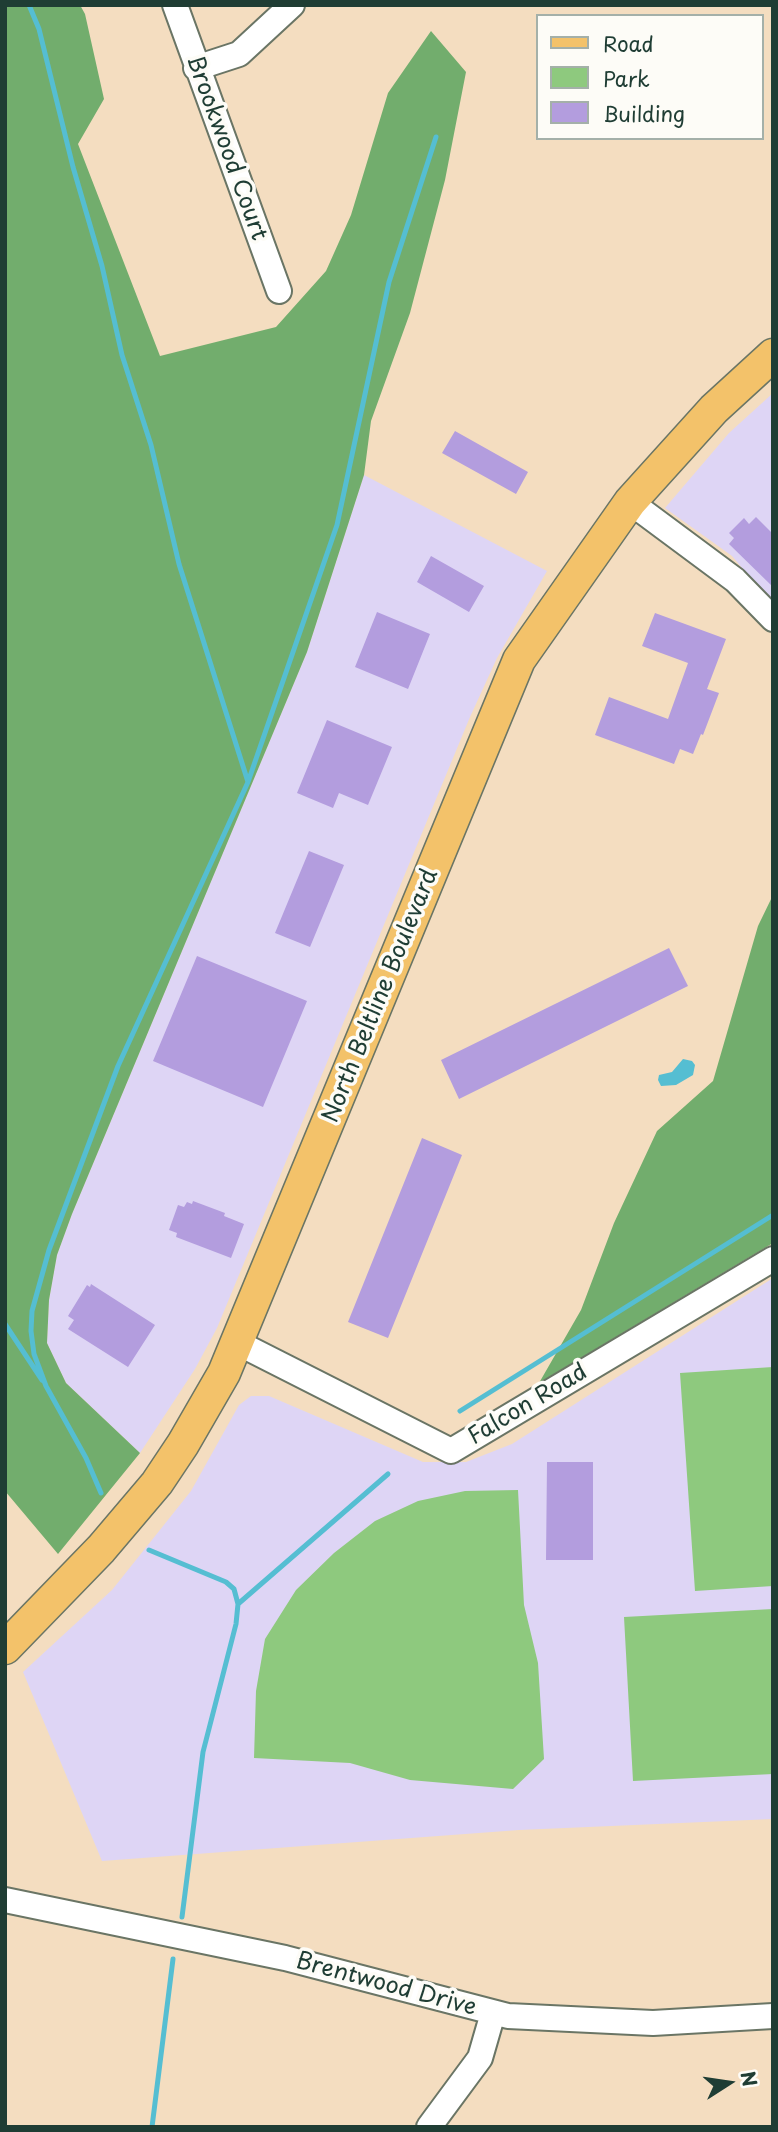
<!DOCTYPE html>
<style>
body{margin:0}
#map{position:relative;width:778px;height:2132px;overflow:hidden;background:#f4ddc0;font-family:"Playpen Sans",sans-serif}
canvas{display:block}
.frame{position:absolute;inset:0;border:7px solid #1f3d34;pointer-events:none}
.legend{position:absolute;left:536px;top:14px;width:228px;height:126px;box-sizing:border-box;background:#fdfcf7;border:2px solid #a4b0a9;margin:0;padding:9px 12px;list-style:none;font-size:21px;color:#1f3d34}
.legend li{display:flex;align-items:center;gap:14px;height:35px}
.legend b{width:35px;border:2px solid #a4b0a9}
.north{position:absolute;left:694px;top:2048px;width:70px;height:70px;-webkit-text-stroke:5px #fdfcf7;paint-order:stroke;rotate:78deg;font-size:19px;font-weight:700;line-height:28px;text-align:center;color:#1f3d34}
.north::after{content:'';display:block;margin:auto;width:24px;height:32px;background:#1f3d34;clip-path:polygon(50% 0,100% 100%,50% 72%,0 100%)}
</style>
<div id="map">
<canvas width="778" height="2132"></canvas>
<div class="frame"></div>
<ul class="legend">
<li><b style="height:9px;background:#f3c26a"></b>Road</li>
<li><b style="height:19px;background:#8ec97e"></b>Park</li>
<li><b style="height:19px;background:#b39dde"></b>Building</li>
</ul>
<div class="north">N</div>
</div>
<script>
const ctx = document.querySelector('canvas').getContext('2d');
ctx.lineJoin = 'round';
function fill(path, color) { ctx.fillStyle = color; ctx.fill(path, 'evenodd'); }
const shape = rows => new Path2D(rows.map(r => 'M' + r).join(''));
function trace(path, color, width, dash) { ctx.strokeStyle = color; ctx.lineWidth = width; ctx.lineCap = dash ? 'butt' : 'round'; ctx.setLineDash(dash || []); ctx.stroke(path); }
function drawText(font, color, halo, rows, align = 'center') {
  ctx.font = font + ' "Playpen Sans",sans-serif'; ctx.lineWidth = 7; ctx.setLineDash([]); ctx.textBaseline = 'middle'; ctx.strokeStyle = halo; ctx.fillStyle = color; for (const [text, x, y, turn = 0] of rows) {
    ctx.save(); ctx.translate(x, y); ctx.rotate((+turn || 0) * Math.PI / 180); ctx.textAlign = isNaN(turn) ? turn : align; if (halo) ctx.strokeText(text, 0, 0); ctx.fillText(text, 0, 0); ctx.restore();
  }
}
const built = shape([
 [773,393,773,605,732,556,665,508,729,433],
 [364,475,547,571,497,658,470,717,217,1328,195,1369,140,1453,66,1383,47,1343,49,1300,57,1255,72,1214,307,652],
 [773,1278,773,1819,519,1830,102,1861,23,1672,112,1590,191,1491,239,1405,251,1396,269,1396,423,1462,466,1462,512,1444]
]);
const green = shape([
 [773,1367,773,1586,695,1591,680,1373],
 [518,1490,524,1605,538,1663,544,1759,513,1789,410,1780,350,1763,254,1758,256,1691,265,1639,296,1590,334,1553,375,1521,418,1501,465,1491],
 [773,1609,773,1774,633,1781,624,1617]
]);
const forest = shape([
 [5,5,80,5,85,14,104,99,78,144,160,356,276,327,326,271,351,215,388,93,431,31,466,72,445,180,410,313,371,421,364,475,307,652,72,1214,57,1255,49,1300,47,1343,66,1383,140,1453,58,1554,5,1491],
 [773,895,773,1243,539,1383,581,1310,614,1223,657,1131,713,1081,758,926]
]);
const water = shape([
 [683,1059,692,1061,695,1065,693,1075,676,1085,661,1086,658,1080,659,1075,672,1072]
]);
const stream = shape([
 [29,5,39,29,73,167,102,266,122,355,151,445,179,564,248,782,118,1066,49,1250,32,1311,31,1331,34,1354,46,1386,86,1458,101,1493],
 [248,782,337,525,389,282,436,137],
 [5,1324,42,1380],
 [460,1411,773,1215],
 [149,1550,226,1582,234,1589,238,1604,236,1624,203,1752,182,1917],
 [238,1604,388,1474],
 [152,2127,173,1959]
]);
const building = shape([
 [455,431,528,472,516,494,442,453],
 [756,517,773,534,773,587,729,544,734,538,729,533,744,518,749,524],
 [431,556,484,586,469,612,417,582],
 [377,612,430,634,408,689,355,667],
 [655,613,726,639,707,689,719,693,703,735,701,734,693,754,680,749,674,764,595,735,609,697,668,719,688,663,642,646],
 [327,720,392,747,368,805,339,793,333,808,297,793],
 [309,851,344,865,310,947,275,933],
 [669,948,688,986,459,1099,441,1060],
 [197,956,307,1001,263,1107,153,1061],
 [422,1138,462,1155,388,1338,348,1322],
 [193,1201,225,1213,224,1216,244,1224,231,1258,176,1237,177,1233,169,1230,178,1205,184,1207,187,1202,192,1204],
 [91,1284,155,1325,128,1367,68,1329,74,1320,68,1316,87,1285,90,1287],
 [547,1462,593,1462,593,1560,546,1560]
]);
const minor = shape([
 [175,5,279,291],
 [196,68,239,54,292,5],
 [630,502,735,580,773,619],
 [238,1343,451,1451,773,1259],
 [5,1900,285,1958,508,2016,653,2023,773,2016],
 [429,2127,480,2058,493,2013]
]);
const major = shape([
 [5,1648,101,1549,157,1483,183,1444,224,1373,519,660,630,502,714,409,773,355]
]);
const streetNames = [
 ["Brookwood Court",226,148,70],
 ["North Beltline Boulevard",381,996,-68],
 ["Falcon Road",528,1405,-31],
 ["Brentwood Drive",386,1985,15]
];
fill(built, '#ded5f5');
fill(green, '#8ec97e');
fill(forest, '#72ad6d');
fill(water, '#55bed2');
trace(stream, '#55bed2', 5);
fill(building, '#b39dde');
trace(minor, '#6a7565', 28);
trace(major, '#6a7565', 35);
trace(minor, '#fff', 24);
trace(major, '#f3c26a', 32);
drawText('23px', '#1f3d34', '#fdfcf7', streetNames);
</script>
